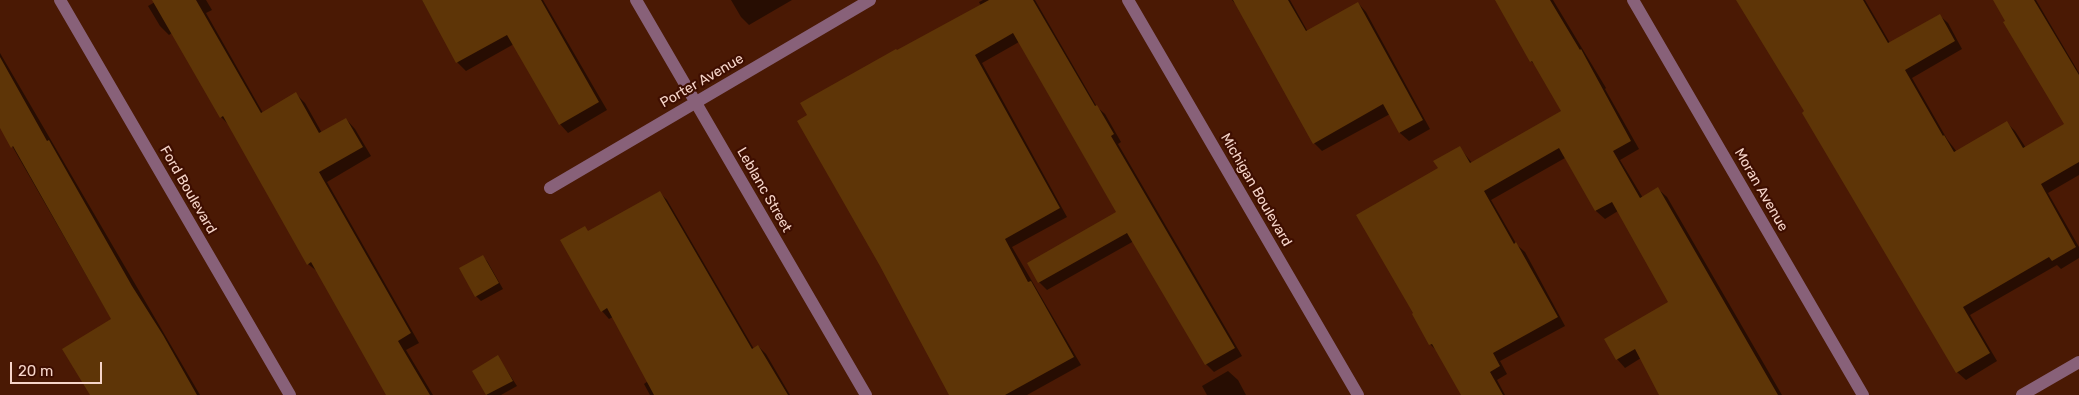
<!DOCTYPE html>
<style>
body{margin:0}
#map{position:relative;width:2079px;height:395px;overflow:hidden;background:#4a1904;font-family:Rubik,sans-serif}
canvas{display:block}
.scale{position:absolute;left:10px;top:362px;width:92px;height:22px;box-sizing:border-box;border:2px solid #f6d5c9;border-top:0;padding-left:6px;font-size:15px;line-height:18px;white-space:nowrap;color:#f6d5c9;-webkit-text-stroke:4px #3e0e00;paint-order:stroke}
</style>
<div id="map">
<canvas width="2079" height="395"></canvas>
<div class="scale">20 m</div>
</div>
<script>
const ctx = document.querySelector('canvas').getContext('2d');
ctx.lineJoin = 'round';
function fill(path, color) { ctx.fillStyle = color; ctx.fill(path, 'evenodd'); }
const shape = rows => new Path2D(rows.map(r => 'M' + r).join(''));
function trace(path, color, width, dash) { ctx.strokeStyle = color; ctx.lineWidth = width; ctx.lineCap = dash ? 'butt' : 'round'; ctx.setLineDash(dash || []); ctx.stroke(path); }
function drawText(font, color, halo, rows, align = 'center') {
  ctx.font = font + ' Rubik,sans-serif'; ctx.lineWidth = 4.5; ctx.setLineDash([]); ctx.textBaseline = 'middle'; ctx.strokeStyle = halo; ctx.fillStyle = color; for (const [text, x, y, turn = 0] of rows) {
    ctx.save(); ctx.translate(x, y); ctx.rotate((+turn || 0) * Math.PI / 180); ctx.textAlign = isNaN(turn) ? turn : align; if (halo) ctx.strokeText(text, 0, 0); ctx.fillText(text, 0, 0); ctx.restore();
  }
}
const shadow = shape([
 [154,0,206,0,212,10,206,13,263,113,296,94,305,103,322,133,346,119,355,129,371,156,327,182,419,343,406,350,433,395,388,395,318,272,308,264,229,125,221,117,172,33,169,35,160,26,148,6,155,2],
 [422,0,543,0,607,110,568,133,560,124,514,44,466,71,457,62],
 [731,0,792,0,749,25,741,17],
 [983,0,1035,0,1097,107,1105,114,1121,142,1118,144,1242,356,1214,372,1206,364,1134,241,1047,290,1039,282,1117,213,1019,42,982,63,1067,217,1012,247,1081,365,1027,395,951,395,897,52,981,6,979,2],
 [1232,0,1290,0,1308,32,1358,3,1366,12,1430,129,1409,141,1400,133,1390,114,1322,151,1314,143,1241,10],
 [1496,0,1553,0,1606,88,1605,89,1639,149,1620,160,1643,198,1658,189,1667,197,1782,395,1661,395,1641,358,1625,368,1617,359,1670,303,1618,211,1605,219,1596,211,1565,158,1491,200,1517,245,1525,252,1565,326,1500,361,1507,374,1497,380,1505,395,1462,395,1437,351,1430,344,1439,169,1460,148,1472,163,1562,111,1538,68,1531,61],
 [1741,0,1865,0,1890,43,1939,15,1948,23,1962,49,1912,78,1947,139,1957,152,2007,123,2015,131,2026,148,2066,125,1995,0,2036,0,2079,73,2079,175,2048,193,2079,247,2079,258,2061,269,2057,265,1970,315,1997,361,1966,380,1957,372],
 [0,53,200,395,91,395,112,320,0,125],
 [659,192,667,200,754,349,758,346,766,354,790,395,650,395,644,384,648,381,613,317,609,319,602,311,589,232],
 [482,256,487,261,503,289,481,301,476,296],
 [498,357,517,386,501,395,487,395,473,371],
 [1228,371,1238,380,1246,395,1207,395,1202,386]
]);
const building = shape([
 [152,0,196,0,261,113,296,92,319,133,346,118,363,147,319,172,411,333,398,341,430,395,386,395,311,262,307,265,223,116,220,118],
 [422,0,541,0,599,102,559,125,507,35,456,63],
 [989,0,1033,0,1095,106,1097,105,1114,134,1111,136,1235,348,1205,365,1127,233,1038,283,1027,263,1116,212,1013,33,975,55,1060,208,1005,239,1028,282,1031,281,1074,357,1005,395,949,395,880,266,797,121,807,115,800,103,896,49,897,50],
 [1233,0,1288,0,1306,31,1358,2,1423,120,1399,133,1383,104,1313,144],
 [1495,0,1550,0,1580,50,1581,49,1631,141,1613,151,1640,198,1658,187,1778,395,1659,395,1635,349,1616,360,1604,339,1668,302,1612,202,1595,211,1559,148,1484,191,1514,244,1516,242,1558,317,1493,353,1500,366,1490,372,1503,395,1461,395,1432,344,1429,345,1412,314,1413,313,1356,215,1438,168,1433,161,1460,146,1470,163,1561,111,1532,61,1530,62],
 [1736,0,1863,0,1888,43,1940,14,1955,41,1905,70,1943,136,1944,135,1954,152,2007,121,2023,148,2064,124,2003,22,2005,21,1993,0,2034,0,2079,75,2079,162,2041,184,2076,247,2052,261,2049,257,1963,307,1990,353,1956,373,1802,113,1804,111],
 [0,57,47,141,49,140,132,286,163,335,197,395,90,395,62,349,111,319,13,146,11,148,0,128],
 [660,191,752,349,758,345,788,395,654,395,607,308,601,312,560,240,585,226,588,231],
 [483,255,499,283,475,297,459,268],
 [498,355,513,381,486,395,472,371]
]);
const minor = shape([
 [60,0,290,395],
 [636,0,866,395],
 [1128,0,1358,395],
 [1633,0,1863,395],
 [550,188,870,0],
 [2022,395,2079,362]
]);
const streetNames = [
 ["Porter Avenue",702,81,-30],
 ["Ford Boulevard",188,190,60],
 ["Leblanc Street",764,190,60],
 ["Michigan Boulevard",1256,190,60],
 ["Moran Avenue",1761,190,60]
];
fill(shadow, '#0007');
fill(building, '#5e3507');
trace(minor, '#886179', 12);
drawText('14px', '#f6d5c9', '#3e0e00', streetNames);
</script>
